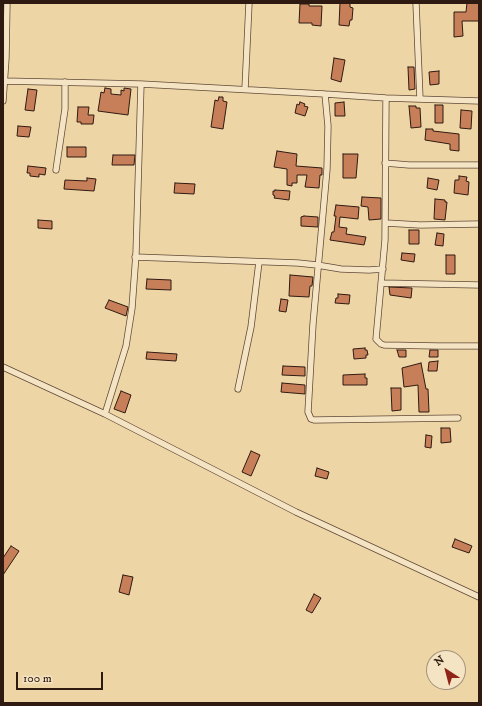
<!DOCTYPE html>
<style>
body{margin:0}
#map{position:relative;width:482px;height:706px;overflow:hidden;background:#eed5a5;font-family:"IM FELL DW Pica",serif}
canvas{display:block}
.frame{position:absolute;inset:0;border:4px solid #2f1a12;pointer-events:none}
.north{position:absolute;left:426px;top:650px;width:40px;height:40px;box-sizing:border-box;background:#f4e4c4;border:1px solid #a5937d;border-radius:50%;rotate:324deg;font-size:11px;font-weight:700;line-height:16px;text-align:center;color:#2f1a12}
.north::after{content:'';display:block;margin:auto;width:14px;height:18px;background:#8f2418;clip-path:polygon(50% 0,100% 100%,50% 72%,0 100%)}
.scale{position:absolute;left:16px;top:672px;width:87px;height:18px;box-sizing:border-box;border:2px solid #2f1a12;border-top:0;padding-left:5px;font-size:12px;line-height:14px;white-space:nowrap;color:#2f1a12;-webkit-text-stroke:3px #f4e4c4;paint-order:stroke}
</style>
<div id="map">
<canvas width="482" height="706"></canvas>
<div class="frame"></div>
<div class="north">N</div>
<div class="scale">100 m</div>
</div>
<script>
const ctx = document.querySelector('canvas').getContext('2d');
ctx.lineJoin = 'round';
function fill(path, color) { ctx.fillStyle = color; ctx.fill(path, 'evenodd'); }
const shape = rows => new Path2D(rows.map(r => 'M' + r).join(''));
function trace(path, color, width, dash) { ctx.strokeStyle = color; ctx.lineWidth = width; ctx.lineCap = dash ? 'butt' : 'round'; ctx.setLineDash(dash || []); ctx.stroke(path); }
const building = shape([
 [340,3,350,3,350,7,353,8,352,20,350,20,349,26,339,25,340,3],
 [467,3,479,3,479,21,462,21,463,36,454,37,454,12,466,12,467,3],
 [300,4,309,4,309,6,322,6,321,26,312,25,312,23,299,23,300,4],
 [334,58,345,60,341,82,331,79,334,58],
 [408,67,414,67,415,89,409,90,408,67],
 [439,71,439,84,430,85,429,72,439,71],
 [105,88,111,89,111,94,121,95,121,90,124,91,124,88,131,89,128,115,98,111,101,92,104,93,105,88],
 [28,89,37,90,34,111,25,110,28,89],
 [219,97,223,97,223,101,227,102,223,129,211,127,215,100,218,101,219,97],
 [300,102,305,104,304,106,308,107,305,116,295,113,297,104,299,105,300,102],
 [344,102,345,116,335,116,335,103,344,102],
 [435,105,443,105,443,123,435,123,435,105],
 [409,106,416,106,416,108,420,108,421,127,411,128,409,106],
 [78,107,89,107,88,115,94,115,93,124,81,124,81,122,77,122,78,107],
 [461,110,472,111,471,129,460,128,461,110],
 [18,126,31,127,29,137,17,136,18,126],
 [426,129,433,129,433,131,459,134,459,151,450,150,450,144,425,140,426,129],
 [67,147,86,147,86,157,67,157,67,147],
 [277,151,297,154,296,166,322,168,322,175,320,175,319,188,305,187,307,175,297,175,297,183,292,183,292,186,287,185,287,169,274,167,277,151],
 [343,154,358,154,356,178,343,178,343,154],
 [113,155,135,155,134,165,112,165,113,155],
 [28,166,46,168,45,175,39,174,39,177,30,176,30,173,27,173,28,166],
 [459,176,467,177,466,181,469,182,468,195,454,193,455,180,459,180,459,176],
 [87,178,96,179,94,191,64,189,65,180,87,181,87,178],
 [428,178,439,180,437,190,427,188,428,178],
 [175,183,195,184,194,194,174,193,175,183],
 [275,190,290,191,289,200,274,198,275,196,273,195,273,191,275,191,275,190],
 [362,197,381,198,381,219,369,220,368,207,361,206,362,197],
 [435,199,445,200,445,202,447,202,445,220,434,219,435,199],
 [336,205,359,207,358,219,340,217,339,227,347,228,346,234,366,237,364,245,330,240,332,232,334,232,336,216,334,216,336,205],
 [304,216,318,217,318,227,301,226,301,217,304,216],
 [38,220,52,221,52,229,38,228,38,220],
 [409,230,419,230,419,244,409,244,409,230],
 [437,233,444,234,443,246,435,245,437,233],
 [402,253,415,254,414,262,401,260,402,253],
 [446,255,455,255,455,274,446,274,446,255],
 [290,275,313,277,312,286,310,286,309,297,289,296,290,275],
 [147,279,171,280,171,290,146,289,147,279],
 [389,287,412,288,411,298,390,295,389,287],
 [338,294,350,295,349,304,335,303,336,298,338,298,338,294],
 [281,299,288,300,286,312,279,311,281,299],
 [109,300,128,307,126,316,105,308,109,300],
 [365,348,365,350,367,350,368,355,366,355,366,358,354,359,353,349,365,348],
 [397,350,406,350,406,357,399,357,397,350],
 [430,350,438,350,438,357,429,357,430,350],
 [147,352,177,354,176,361,146,359,147,352],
 [438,361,437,371,428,371,429,362,438,361],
 [421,363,426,389,428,389,429,412,419,412,418,385,404,387,402,368,421,363],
 [283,366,305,367,305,376,282,375,283,366],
 [365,374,365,378,367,378,367,385,343,385,343,375,365,374],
 [282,383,305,385,305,394,281,392,282,383],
 [391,388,401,388,401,410,392,411,391,388],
 [121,391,131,395,125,413,114,409,121,391],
 [441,428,450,428,451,442,441,443,441,428],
 [426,435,432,436,431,448,425,447,426,435],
 [251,451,260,455,251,476,242,472,251,451],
 [317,468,329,472,327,479,315,476,317,468],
 [455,539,472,546,469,553,452,547,455,539],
 [11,546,19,551,3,575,3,558,11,546],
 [123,575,133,577,129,595,119,592,123,575],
 [314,594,321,598,312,613,306,610,314,594]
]);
const minor = shape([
 [416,3,420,99],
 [3,81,141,84,325,94,386,98,479,101],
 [245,89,249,3],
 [325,94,328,126,327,169,313,324,308,412,311,419,314,420,458,418],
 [386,98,385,240,376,339,381,344,384,345,438,346,479,346],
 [3,101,6,58,7,3],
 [385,163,409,165,479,165],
 [56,170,65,109,65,82],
 [386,223,420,225,479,224],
 [135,257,298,263,317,265,341,269,369,270,383,269],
 [381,283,479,285],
 [3,367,105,414,296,512,479,597],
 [238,389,251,327,259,262],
 [105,414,126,346,132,308,136,254,141,84]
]);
fill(building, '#c77f59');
trace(building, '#2f1a12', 1);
trace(minor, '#5f4937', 7);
trace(minor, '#f4e4c4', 5.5);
</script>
